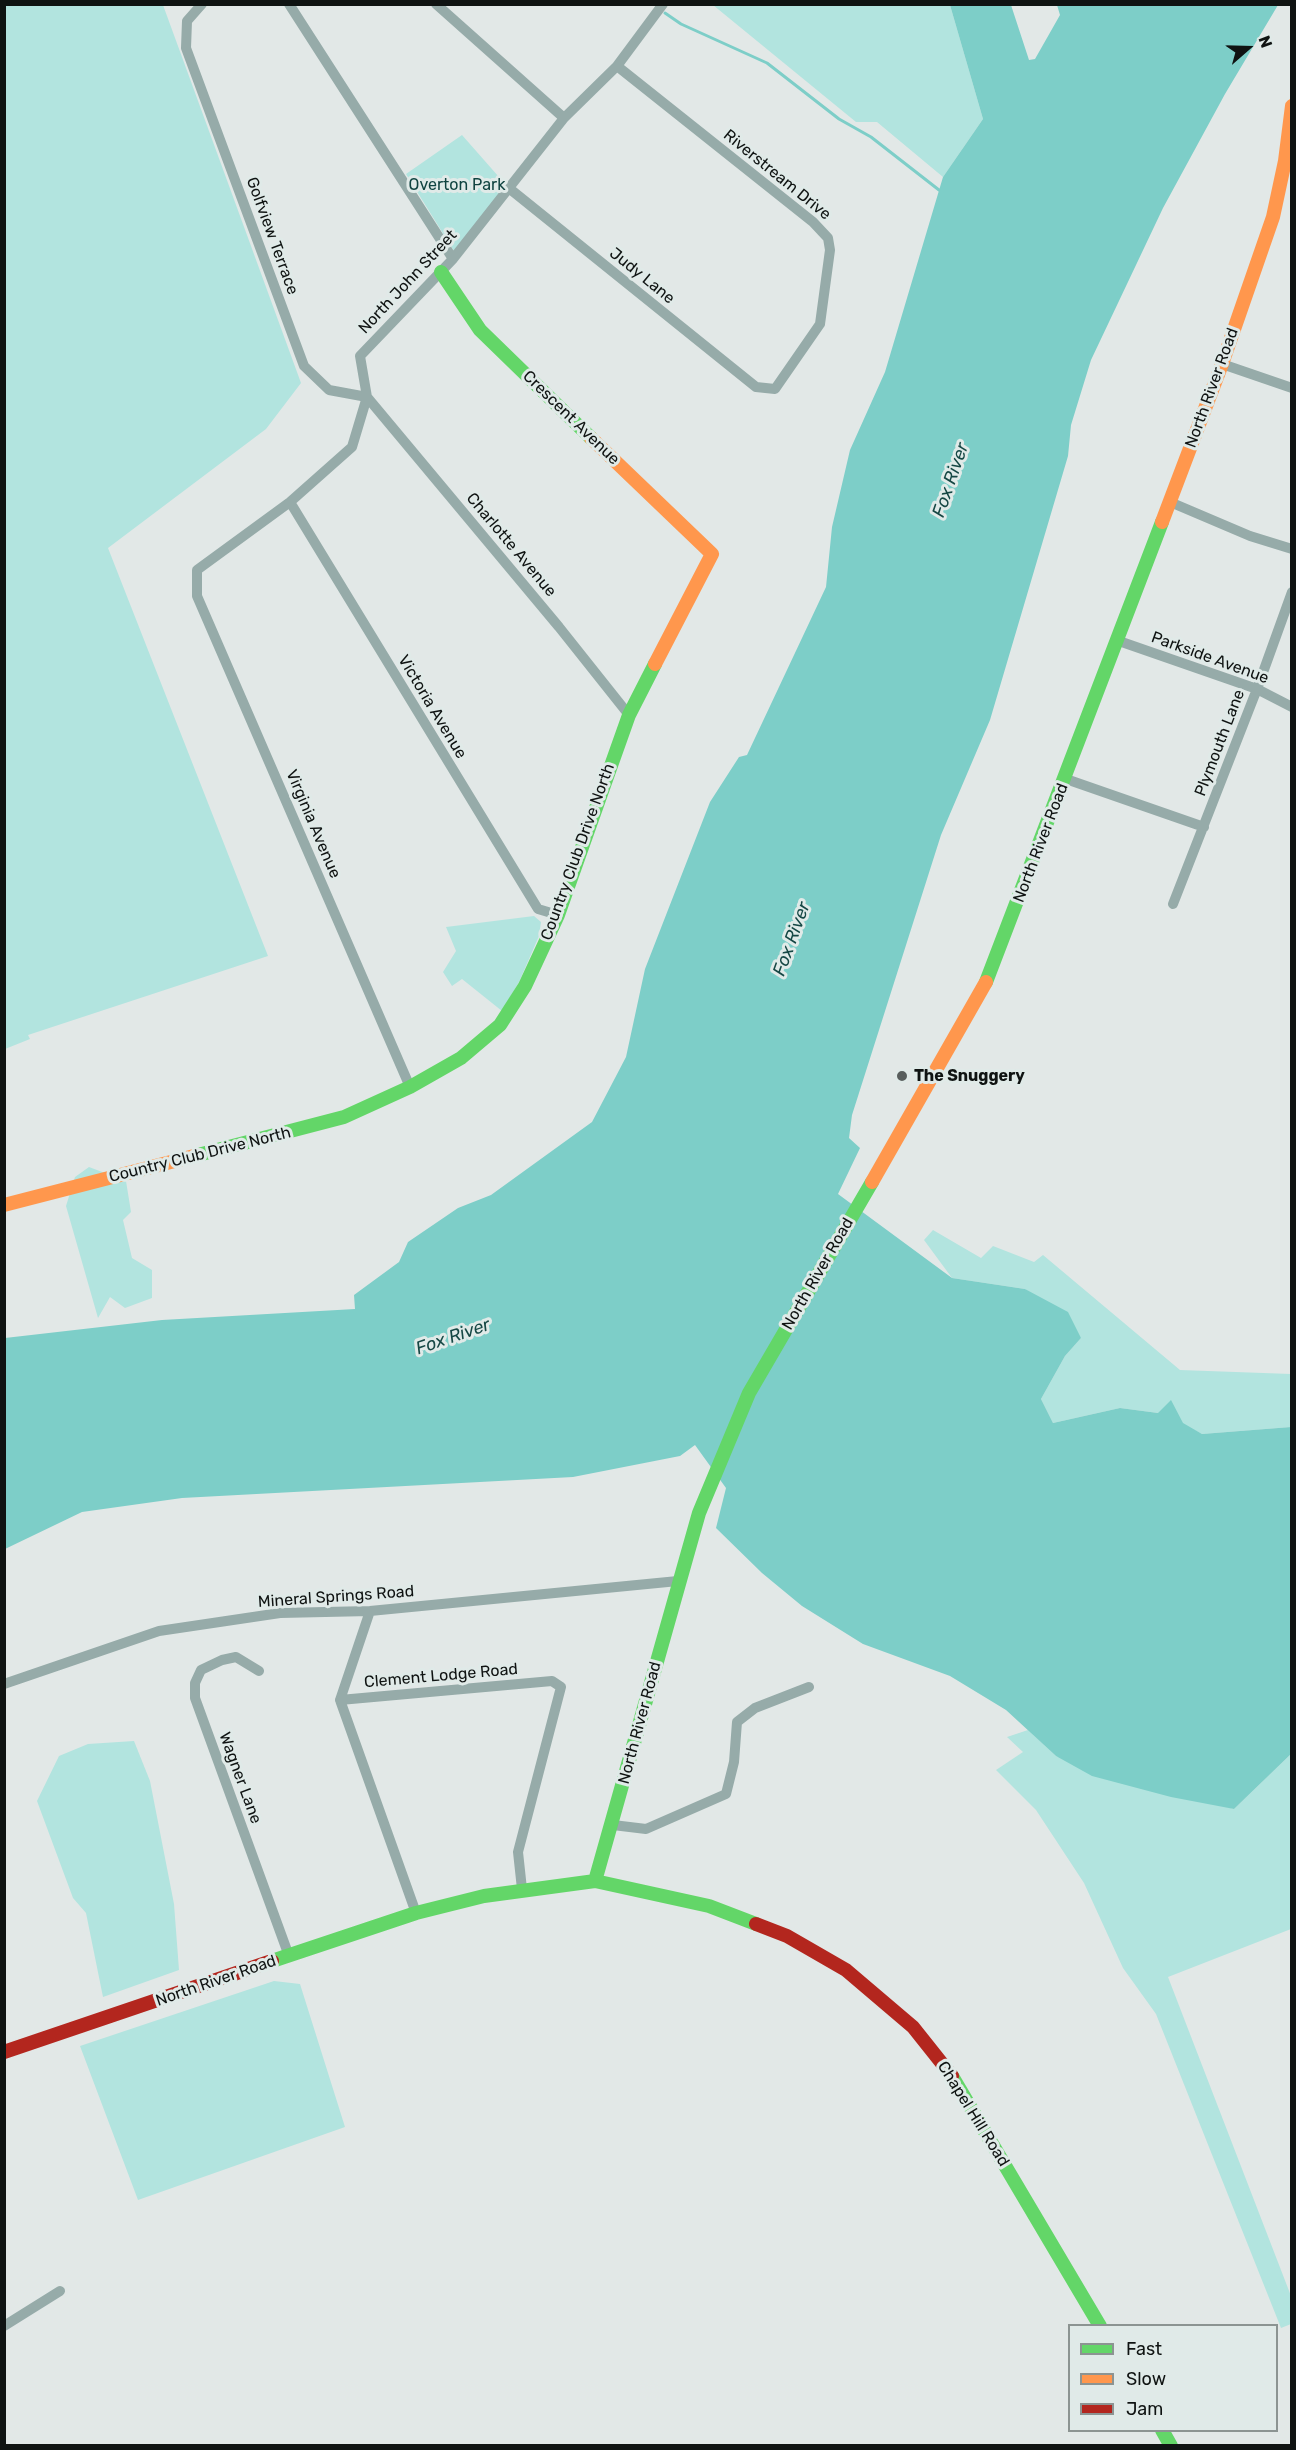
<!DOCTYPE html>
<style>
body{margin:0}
#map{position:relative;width:1296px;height:2450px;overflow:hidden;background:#e2e8e7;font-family:Rubik,sans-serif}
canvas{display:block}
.frame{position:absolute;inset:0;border:6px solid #0f1312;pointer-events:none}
.legend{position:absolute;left:1068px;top:2324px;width:210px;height:108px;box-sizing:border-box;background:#e0eae8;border:2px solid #8c9492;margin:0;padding:8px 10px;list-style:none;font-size:18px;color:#0f1312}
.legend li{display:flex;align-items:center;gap:12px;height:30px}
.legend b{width:30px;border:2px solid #8c9492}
.north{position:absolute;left:1218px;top:18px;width:60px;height:60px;-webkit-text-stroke:4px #e0eae8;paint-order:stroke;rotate:70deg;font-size:16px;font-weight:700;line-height:24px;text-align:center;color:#0f1312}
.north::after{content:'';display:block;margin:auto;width:21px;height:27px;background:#0f1312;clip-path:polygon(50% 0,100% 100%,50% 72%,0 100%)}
</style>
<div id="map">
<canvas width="1296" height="2450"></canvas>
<div class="frame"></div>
<ul class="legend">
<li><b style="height:8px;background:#63d668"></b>Fast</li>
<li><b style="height:8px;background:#ff974d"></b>Slow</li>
<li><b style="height:8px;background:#b3261e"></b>Jam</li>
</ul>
<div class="north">N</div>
</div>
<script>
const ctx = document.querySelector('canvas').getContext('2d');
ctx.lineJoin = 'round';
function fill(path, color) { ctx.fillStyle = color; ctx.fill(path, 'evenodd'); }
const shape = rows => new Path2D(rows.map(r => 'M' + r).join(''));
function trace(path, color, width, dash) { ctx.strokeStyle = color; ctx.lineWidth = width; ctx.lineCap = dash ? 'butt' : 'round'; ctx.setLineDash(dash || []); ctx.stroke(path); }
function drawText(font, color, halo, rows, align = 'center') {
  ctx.font = font + ' Rubik,sans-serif'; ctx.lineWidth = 6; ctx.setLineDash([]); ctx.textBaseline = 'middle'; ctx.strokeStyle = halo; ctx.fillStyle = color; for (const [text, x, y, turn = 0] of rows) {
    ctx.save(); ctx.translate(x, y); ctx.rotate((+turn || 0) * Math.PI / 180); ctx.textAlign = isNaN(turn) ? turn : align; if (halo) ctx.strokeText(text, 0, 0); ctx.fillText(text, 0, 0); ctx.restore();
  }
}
const green = shape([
 [5,4,163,5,301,383,266,429,108,548,268,956,28,1035,30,1039,5,1049],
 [713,5,950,5,983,119,943,177,877,122,856,122],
 [462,135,506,185,454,251,406,174],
 [534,916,541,922,539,936,519,982,502,1011,462,979,452,986,443,972,456,951,446,927],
 [89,1167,126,1181,131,1212,123,1220,132,1258,152,1270,152,1298,125,1308,110,1297,98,1318,66,1206,75,1177],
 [933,1230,981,1258,993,1246,1034,1262,1043,1255,1180,1370,1291,1374,1291,1427,1202,1434,1158,1413,1120,1408,1053,1423,1041,1399,1065,1356,1081,1338,1025,1289,952,1278,924,1240],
 [1028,1730,1056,1756,1234,1809,1291,1754,1291,1929,1168,1977,1291,2296,1291,2324,1281,2328,1156,2014,1123,1968,1084,1883,1036,1810,996,1770,1023,1752,1007,1737],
 [134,1741,150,1781,174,1904,179,1970,103,1997,86,1913,73,1898,37,1801,59,1756,88,1744],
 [274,1981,300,1984,345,2127,138,2200,80,2046]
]);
const water = shape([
 [950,5,1011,5,1029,60,1035,59,1060,15,1057,5,1278,5,1225,94,1163,208,1091,360,1071,425,1068,456,990,720,941,835,852,1115,849,1138,860,1148,838,1194,952,1278,1025,1289,1068,1312,1081,1338,1065,1356,1041,1399,1053,1423,1120,1408,1158,1413,1171,1400,1183,1423,1202,1434,1291,1427,1291,1754,1234,1809,1171,1797,1092,1776,1056,1756,1006,1710,950,1676,863,1644,802,1606,762,1573,716,1528,726,1488,695,1445,680,1456,573,1477,182,1498,82,1512,5,1549,5,1338,162,1320,355,1309,354,1295,399,1262,408,1242,458,1208,491,1195,592,1122,626,1057,645,969,710,802,739,757,747,755,826,587,832,527,850,450,885,372,943,177,983,119]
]);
const stream = shape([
 [665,13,681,24,767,63,839,119,871,137,939,190]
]);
const street = shape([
 [202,4,187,21,186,48,304,366,329,390,367,397,559,627,629,715],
 [289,4,453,259],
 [436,4,564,118],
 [510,189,756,387,775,389,820,324,830,250,828,238,813,222,617,66],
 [1222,364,1292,388],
 [290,502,538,909,558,915],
 [1170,502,1250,536,1292,549],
 [1116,640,1257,689,1292,707],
 [1066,779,1204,827],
 [1173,904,1257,689,1292,592],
 [410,1087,197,596,197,570,290,502,352,447,367,397,360,356,453,259,564,118,617,66,663,4],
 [259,1671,236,1657,222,1660,201,1670,195,1683,195,1698,289,1956],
 [4,1684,159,1631,280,1613,370,1611,678,1581],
 [340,1700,552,1681,561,1687,518,1852,522,1889],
 [340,1700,416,1913],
 [340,1700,370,1611],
 [613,1825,646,1829,726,1794,734,1762,737,1722,755,1708,809,1687],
 [4,2326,60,2291]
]);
const fast = shape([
 [441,272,480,330,591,438],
 [986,982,1162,522],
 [198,1155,344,1117,410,1087,461,1058,500,1025,525,986,558,915,629,715,655,664],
 [595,1881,699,1513,749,1393,872,1182],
 [272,1961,416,1913,484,1896,595,1881,709,1906,756,1924],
 [952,2076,1100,2326],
 [1162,2430,1171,2446]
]);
const slow = shape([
 [591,438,712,554,655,664],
 [1162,522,1222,364,1273,217,1285,161,1292,106],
 [872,1182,986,982],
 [4,1205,198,1155]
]);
const jam = shape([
 [756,1924,787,1936,846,1970,913,2027,952,2076],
 [4,2052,272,1961]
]);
const markers = [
 [902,1076,6,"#595e5d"]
];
const streetNames = [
 ["Riverstream Drive",777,175,39],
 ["Golfview Terrace",272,236,70],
 ["Judy Lane",642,276,39],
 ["North John Street",408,282,-47],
 ["North River Road",1212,388,-70],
 ["Crescent Avenue",571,418,44],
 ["Charlotte Avenue",511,545,50],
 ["Parkside Avenue",1210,658,20],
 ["Victoria Avenue",432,707,59],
 ["Plymouth Lane",1220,743,-69],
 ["Virginia Avenue",313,824,67],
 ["North River Road",1041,843,-69],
 ["Country Club Drive North",578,852,-70],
 ["Country Club Drive North",200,1155,-14],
 ["North River Road",818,1274,-60],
 ["Mineral Springs Road",336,1597,-4],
 ["Clement Lodge Road",441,1676,-5],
 ["North River Road",640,1723,-75],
 ["Wagner Lane",240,1778,70],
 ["North River Road",216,1981,-19],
 ["Chapel Hill Road",973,2114,58]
];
const parkNames = [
 ["Overton Park",457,185]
];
const poiNames = [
 ["The Snuggery",914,1076]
];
const waterNames = [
 ["Fox River",951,480,-71],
 ["Fox River",792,939,-70],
 ["Fox River",453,1337,-19]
];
fill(green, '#b2e4df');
fill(water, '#7dcec8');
trace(stream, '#7dcec8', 3);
trace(street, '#96aba9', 10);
trace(fast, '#63d668', 14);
trace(slow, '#ff974d', 14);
trace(jam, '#b3261e', 14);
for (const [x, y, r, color] of markers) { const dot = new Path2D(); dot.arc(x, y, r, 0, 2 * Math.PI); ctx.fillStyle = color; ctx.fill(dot); trace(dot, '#e0eae8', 2); }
drawText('16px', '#0f1312', '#e0eae8', streetNames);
drawText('16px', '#0f4340', '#e0eae8', parkNames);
drawText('bold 16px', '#0f1312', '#e0eae8', poiNames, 'left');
drawText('italic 18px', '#164845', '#e0eae8', waterNames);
</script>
